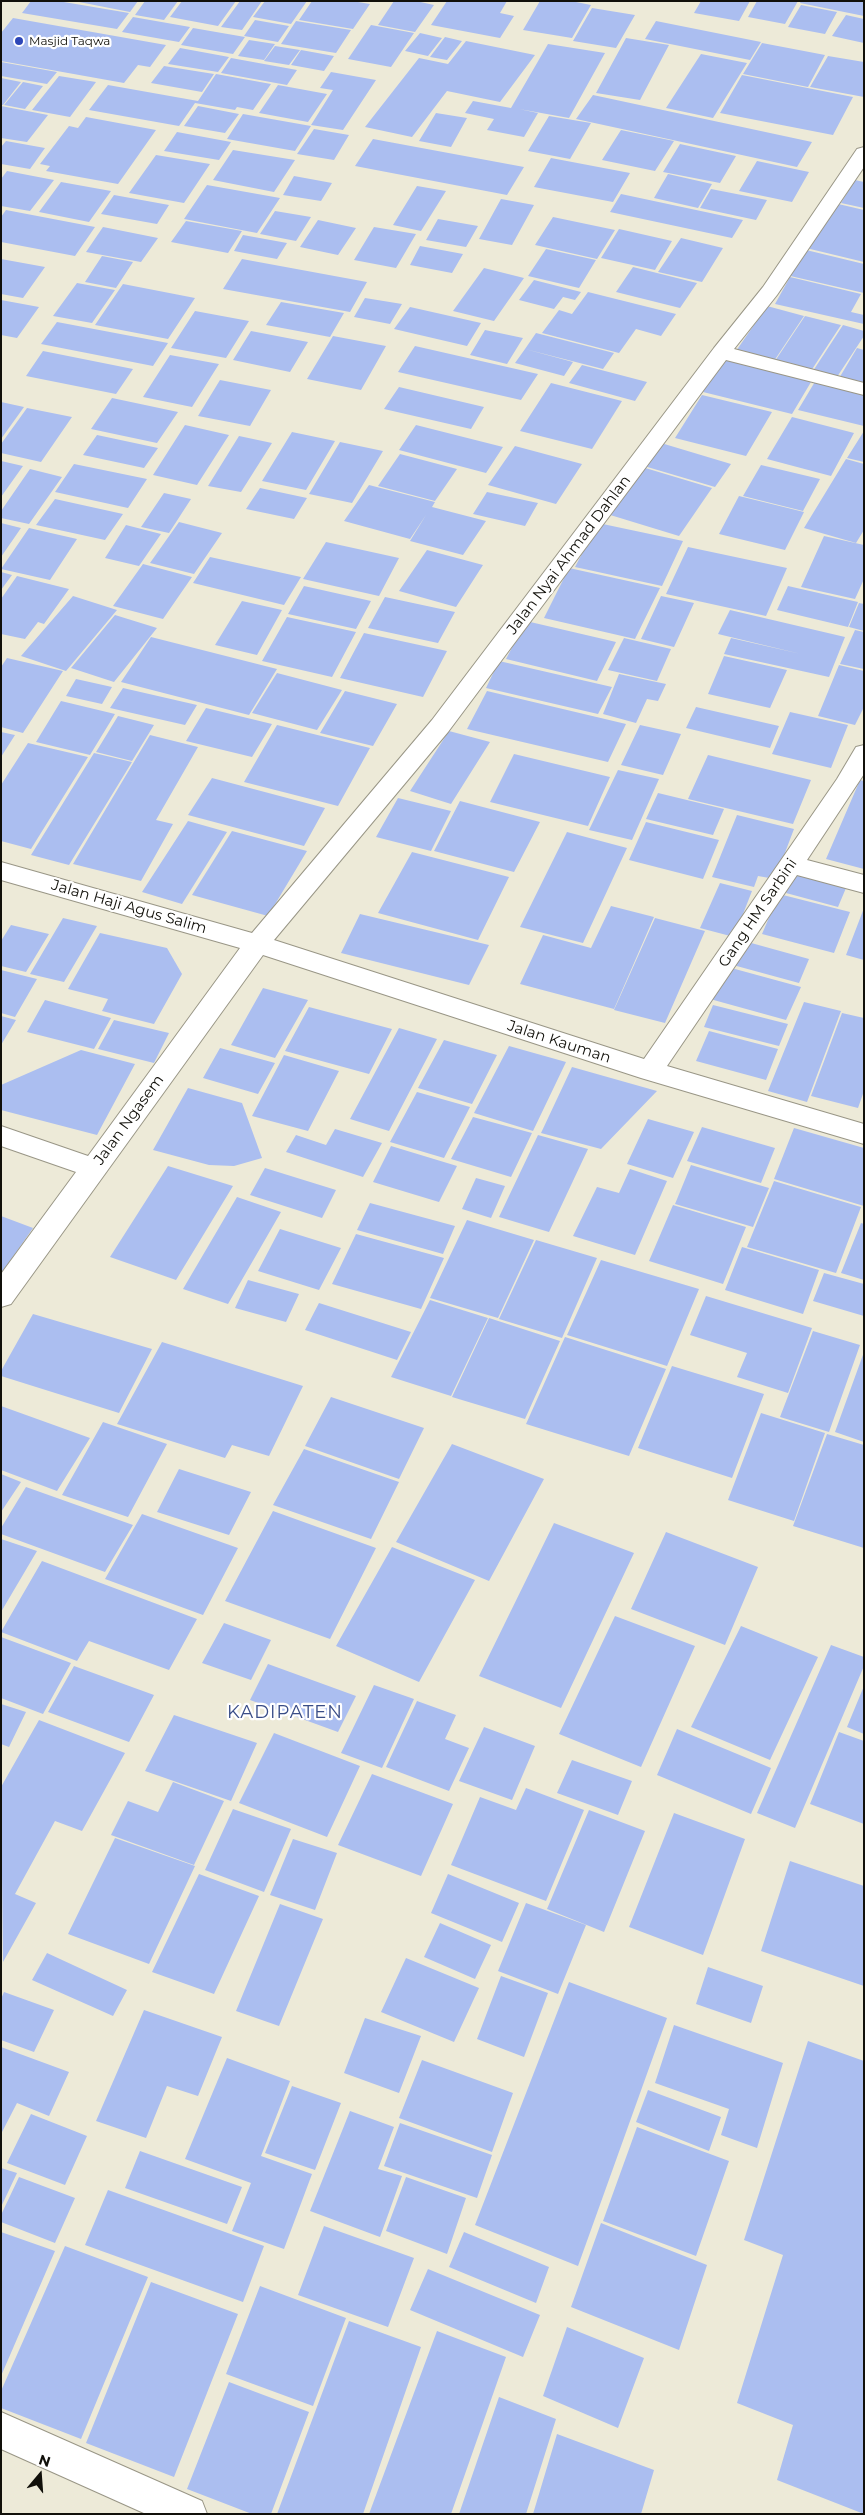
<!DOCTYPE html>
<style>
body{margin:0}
#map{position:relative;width:865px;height:2515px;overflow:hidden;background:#edead8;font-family:Montserrat,sans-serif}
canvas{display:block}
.frame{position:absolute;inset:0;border:2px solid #11100a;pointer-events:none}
.north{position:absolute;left:15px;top:2450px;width:50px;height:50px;-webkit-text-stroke:4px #fff;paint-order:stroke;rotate:18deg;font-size:14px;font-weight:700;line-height:20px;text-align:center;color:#11100a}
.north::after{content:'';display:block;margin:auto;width:18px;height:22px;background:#11100a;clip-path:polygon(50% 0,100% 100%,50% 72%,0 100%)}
</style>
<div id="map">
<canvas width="865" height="2515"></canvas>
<div class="frame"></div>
<div class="north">N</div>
</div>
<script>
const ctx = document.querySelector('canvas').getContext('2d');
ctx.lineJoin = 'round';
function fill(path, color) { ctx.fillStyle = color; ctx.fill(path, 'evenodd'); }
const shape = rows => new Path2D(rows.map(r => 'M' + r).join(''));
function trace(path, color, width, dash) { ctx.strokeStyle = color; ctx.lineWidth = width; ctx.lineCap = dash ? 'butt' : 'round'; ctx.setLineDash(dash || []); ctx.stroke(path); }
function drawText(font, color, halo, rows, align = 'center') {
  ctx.font = font + ' Montserrat,sans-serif'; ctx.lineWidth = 4.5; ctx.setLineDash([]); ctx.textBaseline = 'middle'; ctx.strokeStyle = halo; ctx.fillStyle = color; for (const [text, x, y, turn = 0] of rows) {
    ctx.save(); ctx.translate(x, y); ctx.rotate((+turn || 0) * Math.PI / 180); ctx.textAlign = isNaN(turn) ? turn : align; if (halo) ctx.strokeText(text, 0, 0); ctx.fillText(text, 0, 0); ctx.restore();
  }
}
const building = shape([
 [31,1,58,1,129,13,117,29,22,13],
 [74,1,138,1,130,12],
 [145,1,178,1,164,20,135,15],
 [182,1,236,1,218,26,170,17],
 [240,1,262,1,242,30,221,27],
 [265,1,307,1,291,24,253,17],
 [312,1,352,1,370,4,353,29,299,20],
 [394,1,416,1,434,5,415,32,378,25],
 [447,1,507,1,500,13,514,16,500,38,431,25],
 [540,1,571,1,591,5,572,38,523,30],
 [701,1,750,1,739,21,694,13],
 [757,1,798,1,785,24,748,17],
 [801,1,864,1,864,16,800,3],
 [801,5,837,12,825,34,788,27],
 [592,8,635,15,616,48,573,41],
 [846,15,864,19,864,43,832,36],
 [133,17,190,27,179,42,122,32],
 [13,18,166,45,150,67,138,65,124,83,1,61,1,33],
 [255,20,289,26,278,42,244,36],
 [296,21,351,30,336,53,281,44],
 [656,21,761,42,750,60,645,39],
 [371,25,414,33,391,67,348,59],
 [193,28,245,37,233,54,181,45],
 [420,33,442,38,428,56,405,51],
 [445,37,462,41,447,60,430,57],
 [626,38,669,45,640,100,596,93],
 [249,40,275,44,264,60,238,56],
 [466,41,535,55,500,102,447,91,412,137,365,127,419,58,448,64],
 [762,43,825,55,808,87,743,74],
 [548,44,605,53,569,118,519,109,538,113,524,137,487,130,494,119,465,113,473,101,511,108],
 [275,46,300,50,289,65,264,61],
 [180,48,229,57,218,72,168,64],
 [301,50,334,56,324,71,291,65],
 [701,54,747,63,713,118,666,108],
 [828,56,864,62,864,97,810,87],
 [231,58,297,70,287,85,221,73],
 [1,62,57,72,47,84,1,76],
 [164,66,214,74,202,92,151,83],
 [331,72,376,80,343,130,311,125,333,90,320,88],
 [216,74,271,84,253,110,237,107,235,110,195,103,179,126,89,110,108,85,198,101],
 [742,75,853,97,833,135,720,113],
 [59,76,96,82,70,117,32,110],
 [1,78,21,82,3,105,1,105],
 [23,82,43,86,25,109,4,105],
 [278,85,327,94,308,122,259,113],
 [593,95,812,142,797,167,576,119],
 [1,106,48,115,27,142,1,138],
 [198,106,239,114,225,133,184,126],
 [436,113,467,118,451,147,419,141],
 [243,114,311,126,295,151,227,139],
 [549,116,591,123,570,159,528,151],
 [86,117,156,130,118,184,46,171,50,166,40,164,69,126,78,128],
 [314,129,349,135,334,160,297,154],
 [621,130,674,141,655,171,602,160],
 [177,132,231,142,219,160,164,151],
 [373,139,524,167,507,195,355,166],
 [6,141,45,148,30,169,1,164,1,147],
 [680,144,736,156,720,183,663,172],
 [233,150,295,160,274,192,213,180],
 [156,155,210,164,184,203,129,193],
 [551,158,630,173,613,202,534,187],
 [757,161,809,172,792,202,739,191],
 [7,171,54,180,30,211,1,206,1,179],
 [668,174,712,184,698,208,654,198],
 [294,176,332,183,321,201,283,195],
 [855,180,864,182,864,208,841,203],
 [61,182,111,191,89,222,39,212],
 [207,185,280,198,257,233,184,219],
 [417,186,446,191,421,231,393,225],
 [711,189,767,200,756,220,700,208],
 [621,194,743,220,732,238,610,212],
 [114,195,169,205,157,224,101,214],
 [501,199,534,205,512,245,479,239],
 [834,203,864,210,864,262,806,248],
 [6,210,95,227,75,256,1,242,1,217],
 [275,211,311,217,296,241,260,234],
 [553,217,615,230,597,259,535,245],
 [438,219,478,226,466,247,426,240],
 [318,220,356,228,338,255,300,247],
 [186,221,242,231,228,253,171,242],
 [103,227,158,238,141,262,86,252],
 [374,227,416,234,396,268,354,260],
 [619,229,672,241,655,270,601,258],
 [243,235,287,243,277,259,234,251],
 [681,238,723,248,702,282,658,272],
 [420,246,463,254,452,273,410,265],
 [546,249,596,260,579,288,528,276],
 [802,249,864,264,864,293,786,275],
 [102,256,133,262,116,288,85,282],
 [1,259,45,267,23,298,1,294],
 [242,259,367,282,350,312,223,289],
 [633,267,697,283,680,308,616,292],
 [484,268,524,278,494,321,453,311],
 [790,277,861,294,851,312,864,315,864,324,775,304],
 [534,280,581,292,575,300,563,297,554,309,519,300],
 [77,283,115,290,92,323,53,316],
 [123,284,195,298,168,339,95,325],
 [588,292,676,314,661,336,636,329,619,353,542,333,559,310,572,314],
 [365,298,402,304,390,324,354,317],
 [1,300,39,307,17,338,1,335],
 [281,302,344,313,330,337,266,325],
 [767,306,804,316,772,364,734,354],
 [410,307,481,323,467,346,394,329],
 [195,311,249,321,226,358,171,348],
 [805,316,841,325,809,374,773,364],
 [57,322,168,343,153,366,41,344],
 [843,325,864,331,864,336,835,380,811,374],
 [485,330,523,338,507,364,470,355],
 [251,331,308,342,290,372,233,360],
 [536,333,614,353,603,369,525,349],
 [333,336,386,346,361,390,307,379],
 [415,346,538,374,521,400,398,372],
 [857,348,864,350,864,387,838,380],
 [525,349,573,362,564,376,515,363],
 [43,351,133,369,116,394,26,376],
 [170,355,219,364,192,407,143,397],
 [726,355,814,377,792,414,703,392],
 [582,365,647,382,635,401,569,383],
 [220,380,271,390,250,426,198,416],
 [816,380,864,392,864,426,798,410],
 [551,383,622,401,592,449,520,431],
 [399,387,484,407,471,429,384,409],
 [702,395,772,412,746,456,675,438],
 [112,398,178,412,157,443,91,429],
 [1,402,24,407,1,439],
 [27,408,72,417,41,462,1,453,1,444],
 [792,417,854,433,831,476,767,459],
 [185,425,229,435,197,485,153,475],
 [416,425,503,447,486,473,399,450],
 [864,431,864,462,847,458],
 [292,432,335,441,306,490,262,481],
 [97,435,158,448,144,468,83,455],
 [239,436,272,443,241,492,208,486],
 [340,442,383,451,352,503,309,494],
 [661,443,731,464,715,487,644,466],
 [515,446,582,464,556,504,488,485],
 [400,454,457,469,435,501,378,486],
 [846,459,864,464,864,530,856,543,804,528],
 [1,461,23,466,1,497],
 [74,464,147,479,128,508,55,492],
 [761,465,820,479,803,511,743,496],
 [642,467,712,488,679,536,607,514],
 [30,469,62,477,29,524,1,518,1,511],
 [369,485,435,502,432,507,486,521,463,555,410,541,426,515,410,539,344,521],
 [260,488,307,498,294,519,246,509],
 [487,492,538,503,525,526,473,514],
 [164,493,191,499,169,533,141,527],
 [739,496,804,512,785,550,719,534],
 [55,499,123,514,105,540,36,525],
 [179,522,222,533,194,574,150,563],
 [1,523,21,528,1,557],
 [598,523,683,541,662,586,575,567],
 [126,525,161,534,139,566,105,558],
 [29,528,77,539,50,580,1,569],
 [824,536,864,545,864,579,855,599,801,587],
 [326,542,399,558,379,596,303,579],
 [688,547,787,568,766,616,666,594],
 [427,550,483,565,456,607,399,591],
 [210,557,301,577,284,605,193,583],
 [143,564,192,577,163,619,113,606],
 [569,568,660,588,635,639,544,618],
 [1,572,12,575,1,590],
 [17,576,69,589,44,624,38,622,25,639,1,634,1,599],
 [304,586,371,601,356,629,288,614],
 [788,586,858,602,848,627,777,610],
 [73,596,117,610,66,671,21,656],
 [661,596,694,603,674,647,641,639],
 [385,597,455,612,438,643,368,628],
 [242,601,282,610,257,655,215,645],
 [859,603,864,604,864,631,849,627],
 [730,610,845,637,829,677,724,654,731,638,801,654,718,634],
 [115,615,157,628,114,682,71,668],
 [287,617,356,632,332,677,262,661],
 [526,621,616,642,597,681,506,659],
 [855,630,864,632,864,669,840,664],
 [364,633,447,651,423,697,340,678],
 [151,637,277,669,249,715,121,682],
 [624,638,671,649,657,681,608,670],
 [724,656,787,670,770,708,708,694],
 [7,658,63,671,23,733,1,727,1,667],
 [499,661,612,687,598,714,486,688],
 [839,665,864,671,864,707,855,725,818,716],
 [277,673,342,690,317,730,252,713],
 [619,674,666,684,658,701,647,699,636,723,603,714],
 [76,679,112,687,102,704,66,696],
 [123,688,197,705,185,725,110,708],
 [345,691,397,704,373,746,320,733],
 [487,691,626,724,608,762,467,729],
 [61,701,115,714,90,755,36,742],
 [696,707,779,726,770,748,686,728],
 [206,708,272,724,252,757,186,741],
 [790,712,848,725,831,768,772,754],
 [118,716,154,725,132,761,96,752],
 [277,725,370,748,338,806,244,782],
 [640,725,681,734,663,775,621,765],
 [449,731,490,742,451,804,410,791],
 [1,732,15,735,1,757],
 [150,735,198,747,156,820,173,824,141,881,73,864],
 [28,743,88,757,31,849,1,841,1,785],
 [94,753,132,762,69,865,31,855],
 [514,754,610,777,588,826,490,802],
 [708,755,811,780,793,824,688,799],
 [618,770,659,779,632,840,589,830],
 [212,778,325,808,304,846,188,815],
 [860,780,864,781,864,869,826,859],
 [658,793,724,809,713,835,646,819],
 [398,798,451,811,431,851,376,837],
 [460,801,540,822,514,872,434,851],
 [737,815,794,829,775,879,758,876,754,887,712,877],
 [188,821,227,832,182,904,142,892],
 [646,822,719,840,703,879,629,860],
 [232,831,307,851,268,916,192,895],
 [567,832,627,848,583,943,520,927],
 [412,852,509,877,478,940,378,913],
 [794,874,846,888,838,907,786,893],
 [720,883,752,891,734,937,700,928],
 [779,894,850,912,834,953,762,934],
 [611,906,654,917,614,1009,520,984,543,935,591,948],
 [864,908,864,960,846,955],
 [360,914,489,945,469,985,341,953],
 [63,918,97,926,64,982,30,974],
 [655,918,705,931,665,1023,614,1010],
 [11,925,49,934,26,972,1,966,1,941],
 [100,933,167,948,182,974,154,1024,102,1011,108,999,68,989],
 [744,941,809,959,799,983,733,965],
 [724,966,801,987,786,1020,710,999],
 [1,970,37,979,15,1017,1,1013],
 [263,988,308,1000,275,1058,231,1045],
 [45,1000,111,1018,94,1049,27,1032],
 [804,1002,841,1011,807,1102,768,1091],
 [713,1005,788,1024,779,1046,704,1027],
 [309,1007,392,1029,369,1074,285,1051],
 [842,1013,864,1018,864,1091,858,1108,811,1096],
 [1,1016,16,1020,1,1045],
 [114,1020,169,1033,154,1063,98,1049],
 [399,1028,437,1039,389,1131,350,1119],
 [709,1031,778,1049,766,1080,696,1061],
 [444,1040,497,1055,472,1104,418,1088],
 [509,1046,566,1062,533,1131,474,1113],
 [220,1048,275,1063,258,1094,203,1078],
 [81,1050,135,1064,97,1135,1,1110,1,1085],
 [284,1055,339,1071,308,1131,252,1116],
 [572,1067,657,1091,601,1149,541,1133],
 [188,1088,242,1103,262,1158,234,1166,209,1165,153,1150],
 [417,1092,470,1107,444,1158,390,1142],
 [473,1117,532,1133,511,1177,451,1159],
 [648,1119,694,1132,673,1178,627,1164],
 [702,1127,775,1148,761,1183,687,1161],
 [794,1128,864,1148,864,1206,774,1179],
 [335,1129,382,1143,363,1177,286,1152,296,1135,326,1145],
 [538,1135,588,1149,549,1232,499,1217],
 [391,1146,457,1166,439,1202,373,1182],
 [691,1165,769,1188,753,1227,675,1204],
 [168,1166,233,1186,176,1280,110,1257],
 [265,1168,336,1190,322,1218,250,1195],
 [630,1169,667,1181,635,1255,573,1236,597,1187,619,1193],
 [476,1178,505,1186,491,1218,462,1209],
 [774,1181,861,1207,836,1273,747,1247],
 [237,1197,281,1212,228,1304,183,1289],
 [370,1203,455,1226,443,1254,357,1230],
 [673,1205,746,1227,723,1284,649,1261],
 [1,1216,33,1228,1,1274],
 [467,1220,534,1240,498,1318,430,1298],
 [861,1223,864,1224,864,1280,841,1273],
 [280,1229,341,1248,319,1290,258,1271],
 [356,1234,444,1258,421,1309,332,1284],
 [536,1240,597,1258,562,1338,499,1319],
 [742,1247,819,1270,803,1314,725,1290],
 [601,1260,699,1289,667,1366,567,1335],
 [824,1273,864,1284,864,1316,813,1301],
 [248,1280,299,1294,286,1322,235,1308],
 [706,1296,812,1328,788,1393,737,1377,747,1353,690,1335],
 [430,1300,488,1318,451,1396,391,1377],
 [319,1303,411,1332,397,1360,305,1330],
 [33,1314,152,1349,119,1413,1,1376,1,1371],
 [489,1318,560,1341,525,1419,452,1397],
 [813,1331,860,1345,829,1432,780,1417],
 [565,1337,666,1369,629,1456,526,1424],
 [162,1342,303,1386,269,1456,232,1445,225,1458,117,1424],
 [864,1352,864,1442,835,1432],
 [672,1366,764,1394,732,1478,638,1448],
 [331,1397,424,1428,399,1479,305,1446],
 [1,1406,90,1438,57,1491,1,1470],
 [761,1413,825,1433,794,1521,728,1500],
 [103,1422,167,1444,128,1517,62,1495],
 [827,1434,864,1445,864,1548,793,1526],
 [452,1444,544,1479,489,1581,396,1542],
 [304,1449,399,1482,371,1539,273,1505],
 [179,1469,251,1492,229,1535,157,1512],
 [1,1474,21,1482,1,1512],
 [26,1487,133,1525,105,1572,1,1534,1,1528],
 [273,1511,376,1548,330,1639,225,1601],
 [142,1514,238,1548,203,1615,105,1579],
 [554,1523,634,1553,561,1708,479,1676],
 [666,1532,758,1567,725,1645,631,1609],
 [1,1539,37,1551,1,1612],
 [392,1547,475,1580,419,1682,336,1646],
 [42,1561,197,1619,169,1670,89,1641,77,1661,1,1632],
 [615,1616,695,1646,641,1767,559,1734],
 [224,1623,271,1640,251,1680,202,1663],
 [741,1626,818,1657,770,1760,691,1727],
 [1,1637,71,1663,43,1714,1,1698],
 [831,1645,864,1657,864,1666,795,1828,757,1813],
 [268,1664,356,1696,338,1732,250,1700],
 [74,1666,154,1695,129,1742,48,1712],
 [374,1685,414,1699,382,1768,341,1753],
 [864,1686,864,1734,847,1727],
 [417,1701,456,1715,445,1739,469,1748,449,1791,386,1767],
 [1,1704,26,1712,9,1747,1,1744],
 [174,1715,257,1743,231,1801,145,1771],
 [39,1720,125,1753,82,1831,55,1821,15,1894,36,1903,3,1962,1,1787],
 [484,1727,535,1746,512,1800,459,1781],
 [677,1729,771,1768,751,1814,657,1775],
 [839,1732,864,1741,864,1824,810,1804],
 [274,1733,360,1766,327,1837,239,1803],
 [572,1760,632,1781,618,1815,557,1793],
 [372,1774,453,1804,421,1876,338,1845],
 [173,1782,224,1801,194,1865,111,1835,128,1801,158,1812],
 [526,1788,584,1810,546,1901,451,1865,480,1797,516,1810],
 [233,1809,291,1829,264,1892,205,1870],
 [589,1810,645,1831,604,1932,547,1909],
 [674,1813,745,1839,703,1955,629,1927],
 [115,1838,195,1866,149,1964,68,1934],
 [293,1839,337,1853,315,1910,270,1895],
 [790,1861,864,1886,864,1986,761,1951],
 [199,1874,259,1896,214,1994,152,1972],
 [448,1874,519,1903,502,1942,431,1913],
 [526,1903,586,1925,558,1994,498,1971],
 [280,1904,323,1919,279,2026,236,2011],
 [440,1923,491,1945,475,1979,424,1957],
 [47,1953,127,1990,113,2016,32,1980],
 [406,1958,479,1988,454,2042,381,2012],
 [708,1967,763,1986,751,2023,696,2004],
 [501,1976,548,1993,524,2057,477,2039],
 [569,1982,667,2018,578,2266,475,2225],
 [4,1992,54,2010,34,2052,1,2040,1,1999],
 [144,2010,222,2037,198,2096,167,2086,146,2138,96,2121],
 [365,2018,421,2036,399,2093,344,2073],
 [674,2025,783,2063,757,2148,721,2135,729,2109,655,2083],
 [808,2041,864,2061,864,2514,777,2480,793,2425,737,2403,783,2255,744,2240],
 [1,2047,69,2072,49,2116,17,2103,1,2134],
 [227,2058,290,2081,261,2156,312,2174,284,2249,232,2231,251,2183,185,2159],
 [422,2060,513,2093,492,2152,399,2118],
 [292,2086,341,2103,315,2170,265,2153],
 [648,2090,721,2117,709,2151,636,2122],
 [350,2111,394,2127,378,2169,402,2176,380,2237,310,2211],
 [31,2114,87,2136,65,2185,7,2163],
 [400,2123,492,2155,477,2198,384,2166],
 [637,2127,729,2161,696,2256,603,2221],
 [140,2151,242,2187,227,2224,125,2188],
 [1,2168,17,2173,1,2207],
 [19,2177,75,2198,55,2243,1,2222,1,2215],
 [406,2177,466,2198,447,2254,386,2231],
 [108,2190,264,2246,243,2302,85,2245],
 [601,2223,707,2265,679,2350,571,2307],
 [324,2226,414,2258,388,2327,298,2295],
 [1,2232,55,2251,1,2376],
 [464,2232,549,2267,536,2303,449,2267],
 [65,2246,148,2277,81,2439,1,2408,1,2391],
 [428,2269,540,2315,523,2357,410,2310],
 [151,2282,238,2314,174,2477,86,2443],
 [260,2286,346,2318,313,2406,226,2374],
 [349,2321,421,2347,363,2514,277,2514],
 [567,2327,644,2358,618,2428,543,2396],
 [437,2331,506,2357,451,2514,369,2514],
 [229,2382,309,2412,271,2514,252,2514,187,2489],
 [499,2397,556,2419,526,2514,459,2514],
 [557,2434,654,2470,641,2514,533,2514]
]);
const minor = shape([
 [864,147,864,167,777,295,734,349,864,383,864,395,726,360,448,732,274,940,644,1059,837,779,856,747,864,745,864,774,807,860,864,875,864,893,797,875,667,1066,864,1124,864,1144,641,1078,263,955,11,1304,1,1307,1,1274,76,1172,1,1146,1,1126,88,1156,240,948,1,880,1,862,252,933,432,720,714,348,763,287,857,149,864,147],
 [1,2412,202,2501,207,2514,146,2514,1,2449,1,2412]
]);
const markers = [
 [19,41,5,"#2d47b8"]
];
const farPoinames = [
 ["Masjid Taqwa",29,41]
];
const streetNames = [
 ["Jalan Nyai Ahmad Dahlan",569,555,-53],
 ["Jalan Haji Agus Salim",129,907,16],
 ["Gang HM Sarbini",758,913,-56],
 ["Jalan Kauman",559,1042,18],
 ["Jalan Ngasem",129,1120,-54]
];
const quarterNames = [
 ["KADIPATEN",285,1713]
];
fill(building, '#abbef0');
trace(minor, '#999686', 2);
fill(minor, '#fff');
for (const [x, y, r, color] of markers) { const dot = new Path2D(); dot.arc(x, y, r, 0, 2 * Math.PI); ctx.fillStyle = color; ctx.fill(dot); trace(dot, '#fff', 2); }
drawText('12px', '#11100a', '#fff', farPoinames, 'left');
drawText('15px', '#11100a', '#fff', streetNames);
ctx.letterSpacing = '1px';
drawText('18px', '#394d87', '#fff', quarterNames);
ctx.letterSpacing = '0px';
</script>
